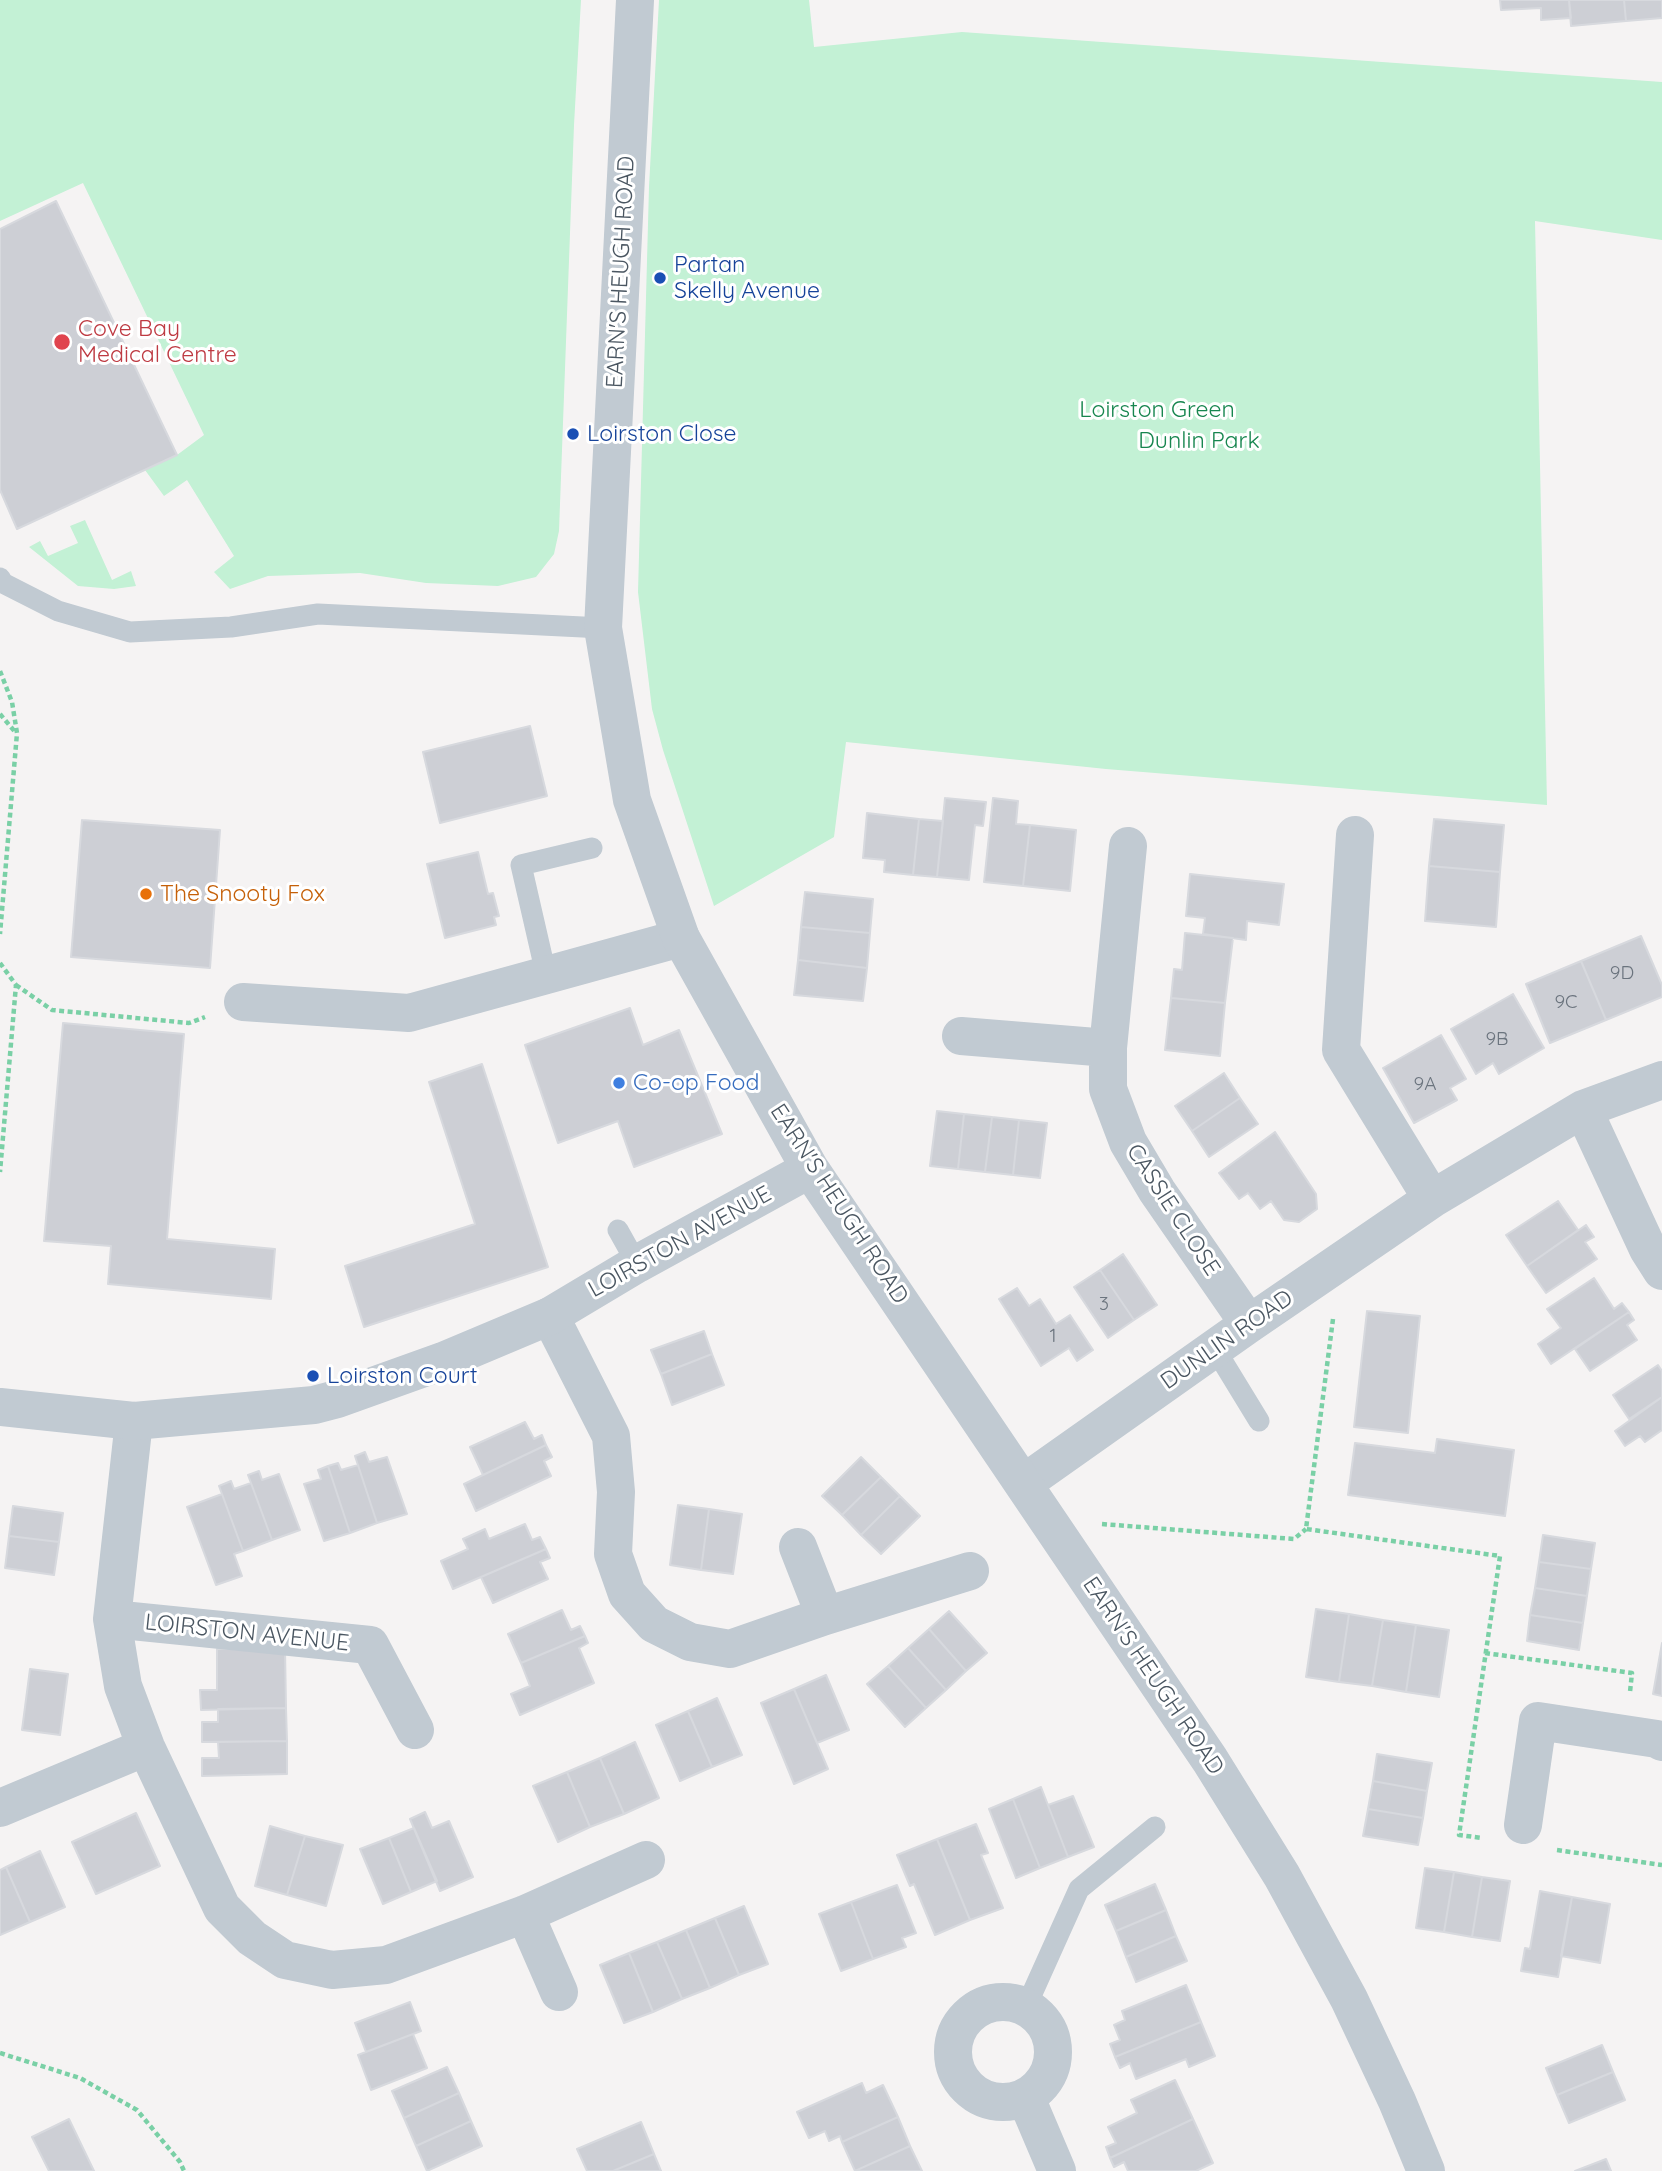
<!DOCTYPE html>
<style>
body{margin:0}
canvas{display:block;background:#f5f3f3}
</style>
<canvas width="1662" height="2171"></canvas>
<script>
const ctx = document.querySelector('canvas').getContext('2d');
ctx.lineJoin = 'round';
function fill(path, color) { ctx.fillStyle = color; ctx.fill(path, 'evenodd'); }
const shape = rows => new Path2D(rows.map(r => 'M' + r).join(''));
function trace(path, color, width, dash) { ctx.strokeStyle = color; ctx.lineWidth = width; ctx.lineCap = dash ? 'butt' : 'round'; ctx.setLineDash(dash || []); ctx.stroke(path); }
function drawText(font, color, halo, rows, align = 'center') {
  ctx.font = font + ' Quicksand,sans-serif'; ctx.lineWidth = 6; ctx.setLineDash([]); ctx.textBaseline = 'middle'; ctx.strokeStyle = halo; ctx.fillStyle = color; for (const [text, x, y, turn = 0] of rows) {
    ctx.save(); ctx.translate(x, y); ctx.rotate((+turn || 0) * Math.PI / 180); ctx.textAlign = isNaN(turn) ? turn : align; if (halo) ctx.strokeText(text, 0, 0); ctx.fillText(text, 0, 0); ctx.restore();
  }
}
const green = shape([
 [0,0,581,0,574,125,559,531,554,554,536,577,498,586,426,583,360,573,268,576,230,589,214,572,234,556,187,480,164,496,145,470,177,455,204,435,83,183,0,221],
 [659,0,809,0,814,47,962,32,1662,82,1662,240,1535,221,1547,805,1106,769,846,742,834,837,714,906,663,750,652,709,638,592,649,187],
 [85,520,112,580,131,571,136,586,114,589,78,586,29,547,40,541,48,556,78,543,70,526]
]);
const building = shape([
 [1500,0,1569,0,1571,18,1541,20,1541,8,1501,10,1500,0],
 [1569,0,1624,0,1626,21,1571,26,1569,0],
 [1624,0,1662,0,1662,18,1626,21,1624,0],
 [56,201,177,455,17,529,0,490,0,229,56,201],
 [530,726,547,796,440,823,423,752,530,726],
 [945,798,986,802,983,826,975,825,969,880,937,877,945,798],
 [993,798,1018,801,1016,824,1030,825,1023,886,984,882,993,798],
 [867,813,919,819,913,875,884,872,885,860,863,858,867,813],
 [919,819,943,821,937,877,913,875,919,819],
 [1434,819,1504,825,1500,872,1429,866,1434,819],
 [82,820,220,830,210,968,71,957,82,820],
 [1030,825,1076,830,1070,891,1023,886,1030,825],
 [478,852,488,894,493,893,499,916,494,917,496,925,445,938,427,864,478,852],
 [1429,866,1500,872,1496,927,1425,921,1429,866],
 [1190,874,1284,884,1279,925,1247,921,1246,940,1203,934,1205,918,1186,916,1190,874],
 [805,892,873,899,870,933,801,927,805,892],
 [801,927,870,933,867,968,798,960,801,927],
 [1185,933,1233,938,1225,1003,1171,998,1174,969,1182,970,1185,933],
 [1641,936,1662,985,1662,997,1606,1020,1581,961,1641,936],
 [798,960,867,968,863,1001,794,995,798,960],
 [1581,961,1606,1020,1550,1043,1526,984,1581,961],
 [1513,994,1544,1048,1499,1074,1493,1063,1476,1074,1451,1029,1513,994],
 [1171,998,1225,1003,1220,1056,1165,1050,1171,998],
 [630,1008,643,1045,679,1030,722,1134,634,1167,618,1121,558,1143,525,1045,630,1008],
 [63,1023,184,1034,167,1239,275,1249,271,1299,108,1284,111,1246,44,1241,63,1023],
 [1441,1035,1466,1079,1450,1088,1457,1100,1414,1123,1383,1068,1441,1035],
 [482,1064,548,1267,364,1327,345,1266,475,1224,429,1082,482,1064],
 [1224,1073,1240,1098,1192,1131,1175,1106,1224,1073],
 [1240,1098,1258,1124,1209,1157,1192,1131,1240,1098],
 [937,1111,964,1114,958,1169,930,1166,937,1111],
 [964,1114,992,1117,985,1172,958,1169,964,1114],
 [992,1117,1019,1120,1013,1175,985,1172,992,1117],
 [1019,1120,1047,1123,1040,1178,1013,1175,1019,1120],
 [1275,1132,1316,1194,1317,1209,1299,1222,1284,1220,1271,1201,1260,1209,1248,1193,1239,1199,1219,1173,1275,1132],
 [1558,1201,1578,1230,1527,1266,1506,1235,1558,1201],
 [1586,1225,1594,1237,1585,1242,1597,1259,1546,1293,1527,1266,1586,1225],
 [1123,1254,1157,1305,1134,1320,1100,1270,1123,1254],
 [1100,1270,1134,1320,1108,1338,1074,1287,1100,1270],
 [1594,1278,1614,1309,1622,1303,1629,1312,1551,1364,1538,1344,1561,1328,1547,1309,1594,1278],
 [1017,1288,1029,1306,1040,1299,1056,1324,1070,1315,1093,1350,1077,1361,1069,1348,1041,1366,999,1299,1017,1288],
 [1367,1311,1420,1316,1408,1433,1354,1427,1367,1311],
 [1629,1312,1634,1320,1627,1325,1637,1340,1590,1371,1575,1349,1629,1312],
 [704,1331,712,1354,661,1374,651,1350,704,1331],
 [712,1354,724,1385,672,1405,661,1374,712,1354],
 [1658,1365,1662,1371,1662,1397,1629,1419,1613,1395,1658,1365],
 [1662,1397,1662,1430,1645,1442,1640,1436,1625,1446,1615,1431,1662,1397],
 [525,1422,534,1439,542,1435,546,1445,483,1475,470,1447,525,1422],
 [1437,1439,1514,1450,1505,1516,1348,1495,1355,1443,1435,1453,1437,1439],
 [546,1445,552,1457,544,1461,551,1476,476,1511,464,1484,546,1445],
 [365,1452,369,1462,387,1457,407,1514,377,1523,355,1456,365,1452],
 [861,1457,881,1477,842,1515,822,1496,861,1457],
 [338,1463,341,1470,358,1465,377,1523,350,1533,328,1466,338,1463],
 [328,1466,350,1533,324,1541,304,1484,321,1479,318,1470,328,1466],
 [259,1471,262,1480,279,1474,300,1530,272,1540,248,1475,259,1471],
 [881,1477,900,1496,861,1535,842,1515,881,1477],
 [231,1481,234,1489,251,1483,272,1540,243,1551,219,1486,231,1481],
 [222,1494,243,1551,234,1554,242,1576,216,1585,187,1507,222,1494],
 [900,1496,920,1516,881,1554,861,1535,900,1496],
 [678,1505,709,1509,701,1570,670,1565,678,1505],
 [13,1506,63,1513,59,1542,9,1536,13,1506],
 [709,1509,742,1514,733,1574,701,1570,709,1509],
 [525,1524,532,1540,540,1537,546,1549,453,1589,441,1561,468,1549,463,1539,485,1529,489,1539,525,1524],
 [1543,1535,1595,1543,1591,1569,1539,1562,1543,1535],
 [9,1536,59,1542,54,1575,5,1568,9,1536],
 [546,1549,550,1558,540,1562,548,1579,493,1603,481,1577,546,1549],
 [1539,1562,1591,1569,1587,1596,1535,1588,1539,1562],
 [1535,1588,1587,1596,1583,1623,1530,1615,1535,1588],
 [1316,1609,1349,1614,1339,1682,1306,1677,1316,1609],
 [562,1610,571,1630,580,1626,585,1636,521,1663,508,1634,562,1610],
 [949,1611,987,1653,966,1671,929,1629,949,1611],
 [1349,1614,1383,1620,1372,1686,1339,1682,1349,1614],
 [1530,1615,1583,1623,1579,1650,1527,1641,1530,1615],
 [1383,1620,1416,1625,1406,1692,1372,1686,1383,1620],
 [1416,1625,1449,1630,1439,1697,1406,1692,1416,1625],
 [929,1629,966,1671,946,1690,908,1648,929,1629],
 [585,1636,588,1643,579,1648,594,1683,520,1715,511,1694,530,1686,521,1663,585,1636],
 [1662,1643,1662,1696,1653,1694,1662,1643],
 [285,1648,286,1708,201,1710,200,1690,217,1690,217,1649,285,1648],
 [908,1648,946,1690,926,1708,888,1666,908,1648],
 [888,1666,926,1708,905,1727,867,1684,888,1666],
 [30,1669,68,1674,60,1735,22,1730,30,1669],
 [826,1675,849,1730,817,1743,794,1689,826,1675],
 [794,1689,828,1769,794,1784,761,1703,794,1689],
 [717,1698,742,1755,712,1767,688,1711,717,1698],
 [286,1708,287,1741,202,1742,202,1722,218,1722,218,1709,286,1708],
 [688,1711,712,1767,680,1781,656,1725,688,1711],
 [287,1741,287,1774,202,1776,202,1758,219,1758,218,1742,287,1741],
 [635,1742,659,1798,624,1814,600,1758,635,1742],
 [1377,1754,1432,1763,1427,1791,1373,1781,1377,1754],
 [600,1758,624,1814,590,1827,567,1772,600,1758],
 [567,1772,590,1827,558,1842,533,1786,567,1772],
 [1373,1781,1427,1791,1423,1818,1368,1809,1373,1781],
 [1041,1787,1068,1857,1040,1868,1013,1799,1041,1787],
 [1073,1796,1094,1847,1068,1857,1048,1805,1073,1796],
 [1013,1799,1040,1868,1016,1878,989,1809,1013,1799],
 [1368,1809,1423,1818,1418,1845,1363,1836,1368,1809],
 [425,1812,432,1828,449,1821,473,1877,440,1891,410,1819,425,1812],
 [136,1813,160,1866,96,1894,72,1842,136,1813],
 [976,1824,988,1853,981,1855,1003,1908,970,1920,937,1839,976,1824],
 [270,1826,305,1836,287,1895,255,1886,270,1826],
 [414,1828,437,1881,411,1892,389,1838,414,1828],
 [305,1836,343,1845,326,1906,287,1895,305,1836],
 [389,1838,411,1892,383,1904,360,1849,389,1838],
 [937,1839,970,1920,935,1935,914,1884,910,1886,897,1855,937,1839],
 [40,1851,65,1907,30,1922,6,1867,40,1851],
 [6,1867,30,1922,0,1935,0,1870,6,1867],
 [1425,1868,1454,1872,1444,1932,1416,1928,1425,1868],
 [1454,1872,1482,1877,1472,1937,1444,1932,1454,1872],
 [1482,1877,1510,1881,1500,1941,1472,1937,1482,1877],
 [1155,1884,1166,1910,1116,1931,1105,1905,1155,1884],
 [897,1885,916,1933,902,1938,906,1947,873,1959,851,1902,897,1885],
 [1540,1891,1572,1897,1558,1977,1521,1971,1525,1948,1530,1949,1540,1891],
 [1572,1897,1610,1904,1600,1963,1561,1956,1572,1897],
 [851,1902,873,1959,841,1971,819,1914,851,1902],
 [744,1906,768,1964,739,1975,715,1918,744,1906],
 [1166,1910,1176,1936,1126,1957,1116,1931,1166,1910],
 [715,1918,739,1975,710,1988,686,1930,715,1918],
 [686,1930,710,1988,682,1999,657,1942,686,1930],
 [1176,1936,1187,1961,1136,1982,1126,1957,1176,1936],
 [657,1942,682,1999,653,2012,629,1953,657,1942],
 [629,1953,653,2012,624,2023,600,1965,629,1953],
 [1186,1985,1201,2022,1115,2057,1110,2044,1120,2040,1114,2025,1125,2020,1122,2011,1186,1985],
 [410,2002,421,2031,366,2052,355,2023,410,2002],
 [1201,2022,1215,2056,1189,2067,1186,2059,1136,2079,1130,2063,1120,2068,1115,2057,1201,2022],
 [413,2034,427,2068,371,2090,358,2055,413,2034],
 [1602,2045,1613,2072,1557,2095,1546,2068,1602,2045],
 [447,2067,459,2093,404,2118,392,2091,447,2067],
 [1613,2072,1625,2100,1569,2123,1557,2095,1613,2072],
 [1175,2080,1193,2119,1110,2158,1106,2147,1116,2143,1108,2127,1137,2113,1131,2100,1175,2080],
 [862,2083,866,2093,883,2085,898,2117,842,2142,840,2136,829,2141,825,2131,809,2138,797,2112,862,2083],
 [459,2093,471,2121,416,2146,404,2118,459,2093],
 [898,2117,910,2146,855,2171,842,2142,898,2117],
 [69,2119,94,2171,49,2171,32,2137,69,2119],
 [1193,2119,1213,2163,1196,2171,1128,2171,1124,2162,1114,2167,1110,2158,1193,2119],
 [471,2121,482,2146,427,2171,416,2146,471,2121],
 [641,2122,654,2154,613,2171,587,2171,577,2149,641,2122],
 [910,2146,922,2171,855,2171,910,2146],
 [654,2154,661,2171,613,2171,654,2154],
 [1606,2159,1611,2171,1575,2171,1606,2159]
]);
const path = shape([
 [0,671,12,702,17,733,0,934],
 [0,714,16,733],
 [0,963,16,985,0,1172],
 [16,985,52,1010,189,1023,205,1017],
 [1333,1319,1306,1529,1500,1556,1459,1835,1482,1838],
 [1102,1524,1294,1539,1306,1529],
 [1485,1653,1632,1673,1630,1692],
 [1557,1850,1662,1865],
 [0,2053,80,2078,137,2110,180,2162,184,2171]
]);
const service = shape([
 [0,578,3,583,58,611,130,632,231,627,318,614,603,628],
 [546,974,521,865,592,848],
 [618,1230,637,1264],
 [1215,1349,1259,1421],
 [1026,2007,1079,1889,1155,1827]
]);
const minor = shape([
 [1355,835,1341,1050,1432,1199],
 [1128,846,1108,1048,1108,1089,1128,1142,1157,1191,1249,1324],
 [243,1002,409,1013,681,938],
 [961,1036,1108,1048],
 [1583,1109,1648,1249,1662,1271],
 [550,1316,611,1436,616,1492,613,1554,627,1594,654,1624,690,1642,730,1649,825,1616,970,1571],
 [134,1421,112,1619,123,1686,146,1747,222,1908,252,1938,285,1960,332,1970,386,1965,525,1914,646,1860],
 [1024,1483,1249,1324,1432,1199,1583,1109,1662,1080],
 [798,1547,825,1616],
 [112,1619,370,1645,415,1730],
 [0,1808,146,1747],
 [1523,1825,1538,1721,1657,1739,1662,1742],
 [525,1914,559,1992],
 '953 2052a50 50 0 1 1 100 0a50 50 0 1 1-100 0Z',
 [1026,2098,1057,2171]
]);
const tertiary = shape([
 [635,0,603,628,632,800,681,938,810,1169,1210,1760,1282,1876,1349,1999,1397,2101,1426,2171],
 [0,1407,134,1421,314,1405,337,1399,443,1361,550,1316,637,1264,810,1169]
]);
const markers = [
 [660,278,7,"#1a4fb4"],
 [62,342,9,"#e0444e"],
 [573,434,7,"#1a4fb4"],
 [146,894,7,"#e8710a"],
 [619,1083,7,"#3f7fe0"],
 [313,1376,7,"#1a4fb4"]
];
const numberNames = [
 ["9D",1622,973],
 ["9C",1566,1002],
 ["9B",1497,1039],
 ["9A",1425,1084],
 ["3",1104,1304],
 ["1",1053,1336]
];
const transitNames = [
 ["Partan",674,265],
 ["Skelly Avenue",674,291],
 ["Loirston Close",587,434],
 ["Loirston Court",327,1376]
];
const streetNames = [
 ["EARN'S HEUGH ROAD",621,272,-87],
 ["EARN'S HEUGH ROAD",839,1204,57],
 ["CASSIE CLOSE",1173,1210,57],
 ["LOIRSTON AVENUE",680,1242,-29],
 ["DUNLIN ROAD",1227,1340,-35],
 ["LOIRSTON AVENUE",247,1633,6],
 ["EARN'S HEUGH ROAD",1153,1676,56]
];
const healthNames = [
 ["Cove Bay",78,329],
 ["Medical Centre",78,355]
];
const parkNames = [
 ["Loirston Green",1157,410],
 ["Dunlin Park",1199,441]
];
const foodNames = [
 ["The Snooty Fox",160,894]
];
const shopNames = [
 ["Co-op Food",633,1083]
];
fill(green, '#c3f1d5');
fill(building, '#cdcfd5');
trace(building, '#d7d9de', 2);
trace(path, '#7ad0a6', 4.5, [5, 3.5]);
trace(service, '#c1cad2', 21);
trace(minor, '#c1cad2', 38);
trace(tertiary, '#c1cad2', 38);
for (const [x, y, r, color] of markers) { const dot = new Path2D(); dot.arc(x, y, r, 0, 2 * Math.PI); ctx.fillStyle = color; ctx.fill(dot); trace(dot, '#fff', 2.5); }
drawText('19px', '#6b747e', null, numberNames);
drawText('23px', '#164399', '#fff', transitNames, 'left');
drawText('23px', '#4a5661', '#fff', streetNames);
drawText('23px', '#be3a42', '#fff', healthNames, 'left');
drawText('23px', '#17864f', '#fff', parkNames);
drawText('23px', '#c56008', '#fff', foodNames, 'left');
drawText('23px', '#366cbe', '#fff', shopNames, 'left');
</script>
